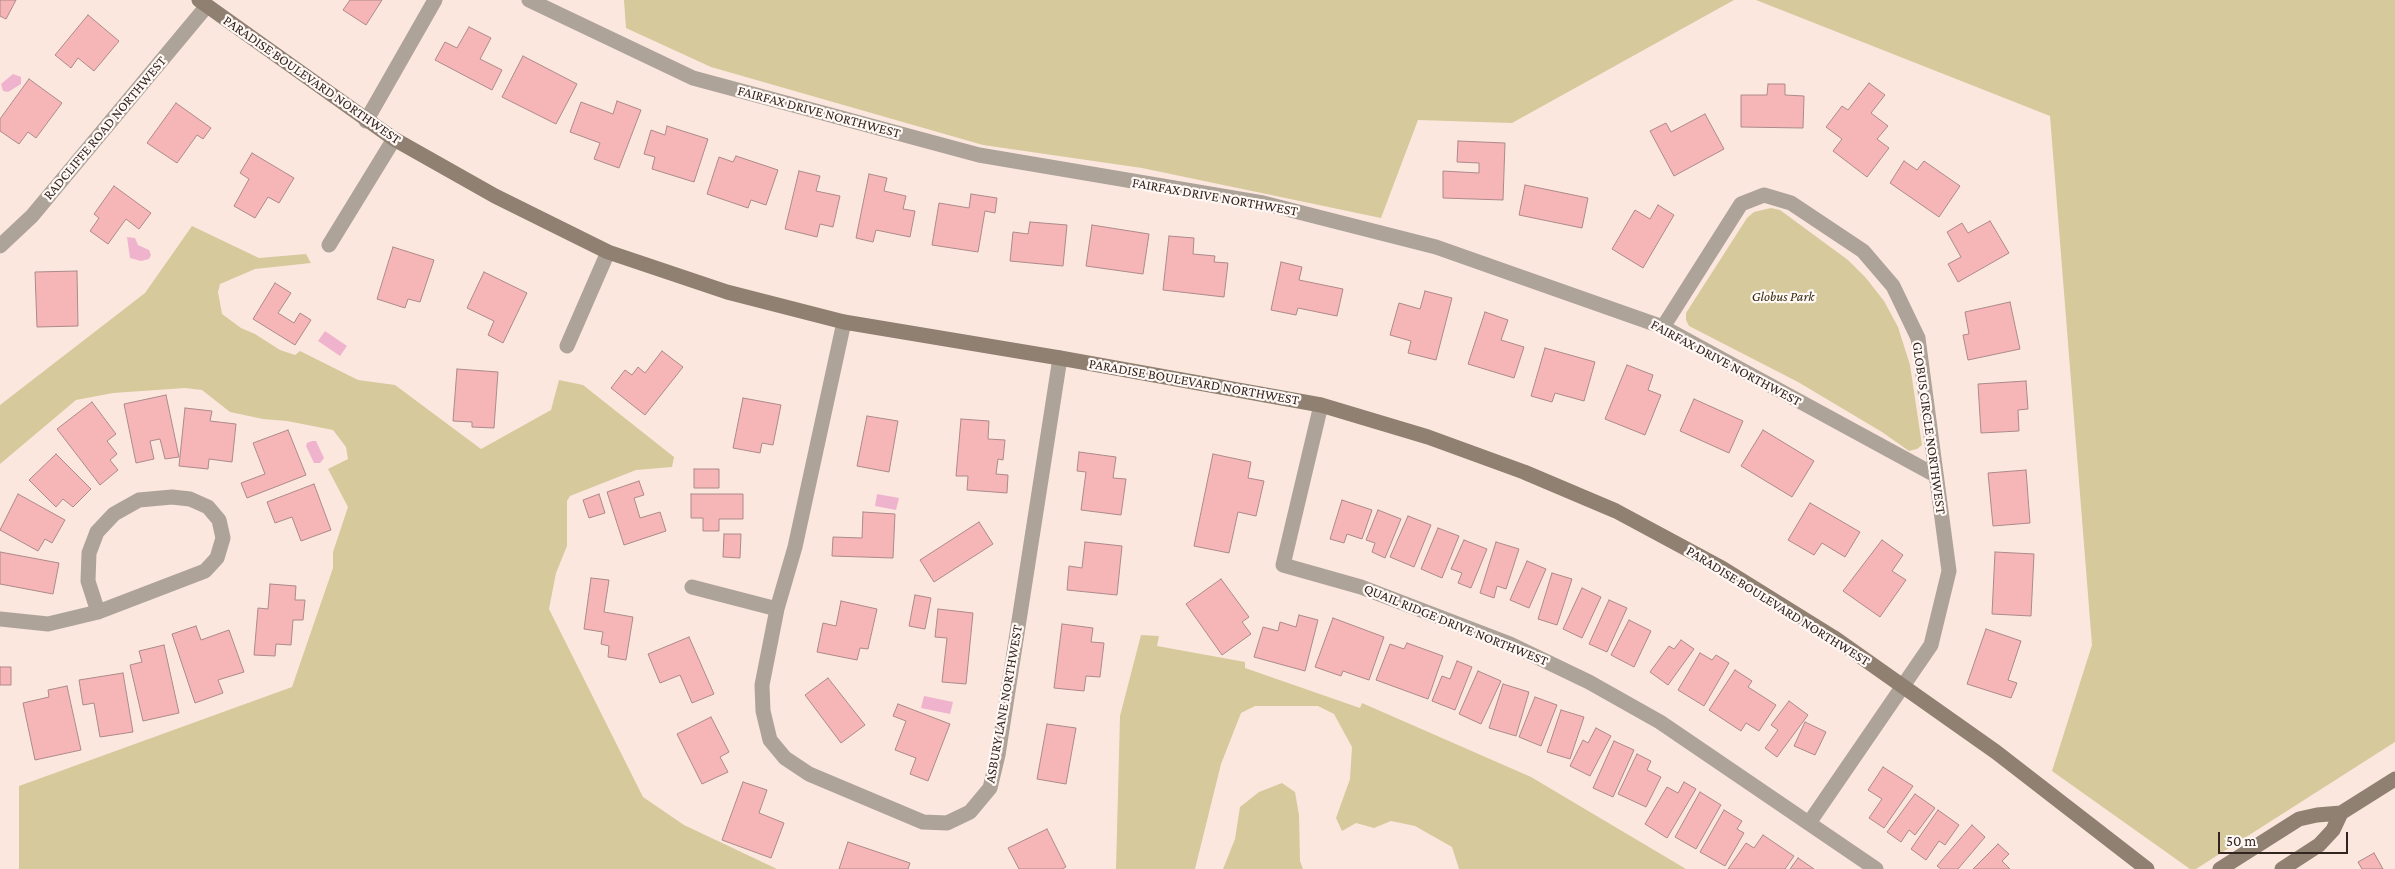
<!DOCTYPE html>
<style>
body{margin:0}
#map{position:relative;width:2395px;height:869px;overflow:hidden;background:#fce7df;font-family:"Crimson Pro",serif}
canvas{display:block}
.scale{position:absolute;left:2218px;top:832px;width:130px;height:22px;box-sizing:border-box;border:2px solid #322520;border-top:0;padding-left:6px;font-size:15px;line-height:18px;white-space:nowrap;color:#322520;-webkit-text-stroke:4px #fff8f5;paint-order:stroke}
</style>
<div id="map">
<canvas width="2395" height="869"></canvas>
<div class="scale">50 m</div>
</div>
<script>
const ctx = document.querySelector('canvas').getContext('2d');
ctx.lineJoin = 'round';
function fill(path, color) { ctx.fillStyle = color; ctx.fill(path, 'evenodd'); }
const shape = rows => new Path2D(rows.map(r => 'M' + r).join(''));
function trace(path, color, width, dash) { ctx.strokeStyle = color; ctx.lineWidth = width; ctx.lineCap = dash ? 'butt' : 'round'; ctx.setLineDash(dash || []); ctx.stroke(path); }
function drawText(font, color, halo, rows, align = 'center') {
  ctx.font = font + ' "Crimson Pro",serif'; ctx.lineWidth = 4.5; ctx.setLineDash([]); ctx.textBaseline = 'middle'; ctx.strokeStyle = halo; ctx.fillStyle = color; for (const [text, x, y, turn = 0] of rows) {
    ctx.save(); ctx.translate(x, y); ctx.rotate((+turn || 0) * Math.PI / 180); ctx.textAlign = isNaN(turn) ? turn : align; if (halo) ctx.strokeText(text, 0, 0); ctx.fillText(text, 0, 0); ctx.restore();
  }
}
const green = shape([
 [624,0,1734,0,1512,123,1418,120,1381,218,1142,168,983,145,711,67,626,28],
 [1756,0,2395,0,2395,742,2196,869,2190,869,2052,771,2092,645,2050,116],
 [1771,208,1780,210,1848,260,1866,278,1884,301,1898,327,1910,365,1922,445,1917,449,1909,451,1882,432,1798,382,1689,326,1686,320,1686,313,1747,218,1754,212],
 [192,226,259,258,306,254,311,263,255,269,220,284,218,292,222,314,241,328,255,334,280,350,295,355,300,351,358,380,395,385,481,449,551,410,559,380,583,385,674,457,672,467,636,470,570,496,567,501,567,546,556,573,549,609,643,797,684,825,777,869,19,869,19,786,292,687,333,568,333,552,348,507,328,469,348,459,346,447,333,430,287,421,263,419,230,412,202,390,185,388,113,393,76,400,0,464,0,405,145,293],
 [1141,635,1159,636,1157,646,1245,662,1245,668,1360,708,1362,703,1531,777,1686,869,1459,869,1452,847,1415,826,1391,821,1374,828,1356,823,1342,831,1336,818,1350,779,1352,747,1334,714,1318,706,1255,706,1241,713,1221,764,1195,869,1116,869,1120,716],
 [1282,783,1295,792,1299,815,1300,861,1303,869,1223,869,1235,839,1240,807,1259,792]
]);
const water = shape([
 [13,74,21,77,21,84,8,92,3,91,1,84],
 [127,237,135,238,138,245,149,250,151,255,149,259,141,261,130,258],
 [325,331,347,346,340,356,318,341],
 [312,441,316,441,324,458,320,463,314,463,306,446,307,443],
 [877,494,899,498,896,510,875,506],
 [924,696,953,702,950,714,921,708]
]);
const building = shape([
 [0,0,16,0,6,19,0,16,0,0],
 [350,0,382,0,366,25,343,10,350,0],
 [88,15,119,41,94,71,78,58,71,68,55,55,88,15],
 [469,27,491,38,480,59,502,70,492,90,435,60,445,42,457,48,469,27],
 [523,56,577,84,556,124,502,97,523,56],
 [29,79,62,103,36,138,28,132,19,144,0,131,0,119,29,79],
 [1869,83,1885,95,1871,113,1888,126,1877,139,1889,148,1867,177,1833,151,1842,139,1826,127,1842,106,1848,110,1869,83],
 [1768,84,1785,84,1785,95,1804,96,1803,128,1741,127,1741,95,1767,95,1768,84],
 [617,101,641,110,619,168,594,159,600,143,570,132,581,102,613,114,617,101],
 [176,103,211,128,203,139,197,135,177,163,147,143,176,103],
 [1705,114,1724,149,1674,176,1650,131,1666,123,1671,132,1705,114],
 [667,126,708,139,694,182,652,169,655,157,644,154,651,130,665,135,667,126],
 [1458,141,1505,143,1503,200,1443,198,1443,171,1479,173,1479,163,1457,162,1458,141],
 [252,153,294,178,279,203,268,197,255,218,234,206,249,179,240,173,252,153],
 [736,156,778,170,766,205,751,200,748,208,707,194,719,157,733,162,736,156],
 [1904,161,1917,170,1924,161,1960,186,1939,217,1890,183,1904,161],
 [799,171,820,176,816,191,840,196,833,227,820,224,817,237,785,229,799,171],
 [869,174,887,178,884,191,906,196,903,209,915,211,910,237,876,230,873,242,856,238,869,174],
 [1525,185,1588,198,1582,228,1519,215,1525,185],
 [114,186,151,213,139,229,126,219,108,244,90,231,99,218,94,214,114,186],
 [971,194,997,198,995,213,985,211,978,252,932,245,939,203,969,208,971,194],
 [1658,205,1674,215,1643,268,1612,249,1635,210,1650,219,1658,205],
 [1990,221,2009,253,1958,282,1948,264,1961,257,1947,232,1962,223,1968,233,1990,221],
 [1030,222,1067,225,1063,266,1010,261,1013,232,1028,234,1030,222],
 [1092,225,1149,234,1143,274,1086,266,1092,225],
 [1169,236,1194,238,1193,254,1215,256,1214,262,1228,263,1224,297,1163,290,1169,236],
 [393,247,434,260,420,302,408,299,405,308,377,299,393,247],
 [1281,262,1302,267,1299,280,1343,289,1337,316,1298,308,1296,315,1271,310,1281,262],
 [77,271,78,326,37,327,35,272,77,271],
 [484,272,527,293,503,343,488,335,494,321,467,308,484,272],
 [275,283,291,293,278,313,294,323,300,313,311,320,295,345,253,319,275,283],
 [1425,291,1452,298,1436,360,1408,353,1411,341,1390,335,1399,303,1420,309,1425,291],
 [2010,302,2020,349,1968,360,1963,335,1969,334,1965,312,2010,302],
 [1485,312,1508,320,1501,340,1524,347,1514,378,1468,364,1485,312],
 [1545,348,1595,362,1584,401,1555,393,1552,402,1531,396,1545,348],
 [662,351,683,367,645,415,611,388,625,370,632,375,638,367,645,373,662,351],
 [1627,365,1653,375,1648,390,1661,395,1645,435,1605,419,1627,365],
 [457,369,498,372,494,428,472,427,472,422,453,421,457,369],
 [2026,381,2028,409,2018,410,2019,431,1981,433,1978,384,2026,381],
 [166,395,179,457,165,459,160,439,150,441,154,459,136,463,124,404,166,395],
 [743,398,781,405,773,445,762,443,760,453,733,448,743,398],
 [1694,399,1743,421,1729,453,1680,431,1694,399],
 [92,402,116,434,107,441,117,454,110,460,118,470,100,485,57,429,92,402],
 [185,408,212,411,210,421,236,424,232,462,209,459,208,469,179,466,185,408],
 [867,416,898,421,889,472,857,466,867,416],
 [961,419,989,421,988,439,1005,440,1003,460,998,459,996,474,1008,475,1007,493,967,490,968,476,956,476,961,419],
 [288,430,306,475,247,498,241,483,265,474,253,443,288,430],
 [1763,430,1814,461,1792,497,1741,466,1763,430],
 [1079,452,1116,457,1113,478,1126,479,1121,515,1081,510,1086,472,1077,471,1079,452],
 [56,454,91,489,73,507,63,499,56,507,29,480,56,454],
 [1213,454,1251,462,1248,478,1264,481,1256,516,1238,512,1229,553,1194,546,1213,454],
 [694,469,719,469,719,488,694,488,694,469],
 [2026,470,2030,523,1993,526,1988,473,2026,470],
 [639,481,644,495,634,498,640,518,660,512,666,531,624,545,607,492,639,481],
 [314,484,331,530,301,541,292,517,275,523,267,502,314,484],
 [18,494,65,520,52,543,45,539,38,551,0,530,18,494],
 [599,494,605,513,589,518,583,500,599,494],
 [691,494,743,494,743,519,719,519,719,531,703,531,703,518,691,518,691,494],
 [1342,500,1372,510,1362,539,1347,534,1344,543,1330,539,1342,500],
 [1810,503,1860,532,1845,557,1822,543,1814,555,1788,540,1810,503],
 [1378,510,1401,519,1385,558,1372,552,1375,543,1366,540,1378,510],
 [863,512,895,514,893,558,832,556,833,537,862,538,863,512],
 [1408,516,1431,525,1414,567,1390,557,1408,516],
 [979,522,993,544,934,582,920,560,979,522],
 [1438,528,1459,536,1442,578,1421,569,1438,528],
 [724,534,741,534,740,558,723,557,724,534],
 [1464,540,1487,549,1471,588,1458,583,1462,573,1451,569,1464,540],
 [1882,540,1903,555,1892,571,1906,580,1880,617,1843,591,1882,540],
 [1085,542,1122,546,1117,595,1067,590,1069,566,1082,568,1085,542],
 [1496,542,1519,549,1506,589,1497,586,1494,598,1480,593,1496,542],
 [0,552,59,563,53,594,0,584,0,552],
 [1995,552,2034,554,2031,616,1992,614,1995,552],
 [1527,561,1546,569,1529,608,1510,600,1527,561],
 [1552,573,1572,579,1557,625,1538,619,1552,573],
 [591,578,609,580,604,612,633,617,626,660,608,657,609,646,601,644,603,632,584,629,591,578],
 [1221,579,1249,617,1242,622,1251,634,1222,655,1186,604,1221,579],
 [270,584,296,586,295,600,305,600,303,620,293,620,291,645,276,644,275,656,254,655,258,608,268,609,270,584],
 [1582,588,1601,597,1582,638,1563,629,1582,588],
 [915,595,931,598,925,629,909,626,915,595],
 [1609,600,1627,608,1607,652,1589,644,1609,600],
 [841,601,877,609,868,649,860,648,857,660,817,652,823,623,836,626,841,601],
 [938,609,973,613,966,684,942,682,947,638,935,637,938,609],
 [1299,615,1318,620,1305,671,1254,657,1263,627,1278,631,1280,622,1296,627,1299,615],
 [1333,618,1384,637,1369,680,1343,671,1341,676,1315,667,1333,618],
 [1629,620,1651,631,1634,667,1611,655,1629,620],
 [1062,624,1093,628,1091,642,1104,643,1100,677,1086,676,1084,691,1054,688,1062,624],
 [196,626,201,640,229,630,244,672,218,680,223,693,195,703,172,634,196,626],
 [1986,629,2021,641,2008,680,2017,683,2011,698,1967,684,1986,629],
 [689,637,714,694,692,703,680,675,660,683,648,654,689,637],
 [1681,640,1694,649,1668,685,1650,672,1669,646,1674,649,1681,640],
 [1407,643,1443,656,1428,699,1376,680,1390,644,1404,649,1407,643],
 [164,645,179,713,143,721,130,665,142,662,139,651,164,645],
 [1700,653,1712,660,1716,655,1729,663,1704,706,1678,690,1700,653],
 [1457,661,1472,667,1455,710,1432,701,1442,676,1450,679,1457,661],
 [0,667,11,667,11,685,0,685,0,667],
 [1735,670,1752,681,1748,687,1776,705,1759,731,1746,723,1741,731,1709,710,1735,670],
 [1478,671,1501,681,1481,724,1459,714,1478,671],
 [123,673,133,732,100,737,94,703,83,705,79,680,123,673],
 [828,678,865,725,841,743,805,695,828,678],
 [1503,684,1529,692,1516,736,1489,728,1503,684],
 [67,686,81,750,35,760,23,703,49,697,48,690,67,686],
 [1535,697,1557,705,1541,746,1519,737,1535,697],
 [1789,701,1808,715,1777,757,1765,748,1778,730,1771,725,1789,701],
 [898,704,950,724,928,781,910,774,916,758,895,750,906,721,893,716,898,704],
 [1561,710,1584,717,1570,759,1547,752,1561,710],
 [711,717,729,752,720,757,728,772,702,784,677,734,711,717],
 [1805,722,1826,732,1815,755,1794,746,1805,722],
 [1047,724,1076,728,1066,784,1037,779,1047,724],
 [1596,728,1611,736,1590,776,1570,766,1583,740,1588,743,1596,728],
 [1614,741,1634,750,1613,797,1593,788,1614,741],
 [1637,754,1651,761,1647,770,1661,777,1646,807,1618,794,1637,754],
 [1883,767,1913,786,1884,828,1869,818,1882,799,1868,790,1883,767],
 [743,782,767,790,759,813,784,823,771,858,722,840,743,782],
 [1684,782,1696,789,1667,838,1645,824,1667,787,1678,793,1684,782],
 [1700,792,1721,805,1696,849,1675,837,1700,792],
 [1915,794,1935,808,1915,835,1909,830,1901,842,1887,832,1915,794],
 [1724,810,1742,821,1737,829,1744,833,1725,866,1700,852,1724,810],
 [1938,810,1959,825,1945,845,1939,841,1926,860,1911,849,1938,810],
 [1972,825,1985,837,1958,869,1941,869,1937,866,1972,825],
 [1047,829,1066,867,1062,869,1019,869,1008,848,1047,829],
 [1763,835,1794,856,1785,869,1728,869,1746,843,1754,848,1763,835],
 [848,842,910,863,908,869,839,869,848,842],
 [1998,844,2009,854,2002,861,2010,869,1973,869,1998,844],
 [2374,853,2383,869,2362,869,2358,862,2374,853],
 [1798,858,1814,869,1790,869,1798,858]
]);
const street = shape([
 [529,0,693,78,979,155,1263,203,1436,247,1663,327,1935,475],
 [366,121,435,0],
 [329,245,394,139],
 [0,246,32,216,206,7],
 [844,322,795,547,777,609,762,685,763,711,770,740,785,758,809,774,923,822,947,823,970,812,990,788,998,755,1060,358],
 [1663,327,1741,204,1764,195,1791,203,1863,251,1893,286,1918,338,1949,571,1931,645,1809,823],
 [567,346,608,252],
 [1321,405,1283,565,1361,587,1510,644,1589,682,1660,722,1876,869],
 [692,587,777,609],
 [0,619,48,624,98,612,205,571,217,558,223,538,219,520,208,507,190,499,172,497,139,500,114,514,97,532,89,553,88,581,98,612]
]);
const secondary = shape([
 [199,0,394,139,495,196,608,252,727,292,844,322,1060,358,1321,405,1428,437,1524,472,1616,511,1722,568,1833,637,1996,752,2147,869],
 [2220,869,2299,819,2317,815,2341,813,2395,779],
 [2282,869,2319,845,2333,830,2341,813]
]);
const streetNames = [
 ["PARADISE BOULEVARD NORTHWEST",312,80,35],
 ["FAIRFAX DRIVE NORTHWEST",819,112,15],
 ["RADCLIFFE ROAD NORTHWEST",105,128,-50],
 ["FAIRFAX DRIVE NORTHWEST",1215,197,10],
 ["FAIRFAX DRIVE NORTHWEST",1726,363,28],
 ["PARADISE BOULEVARD NORTHWEST",1194,382,10],
 ["GLOBUS CIRCLE NORTHWEST",1929,428,82],
 ["PARADISE BOULEVARD NORTHWEST",1778,606,32],
 ["QUAIL RIDGE DRIVE NORTHWEST",1456,625,22],
 ["ASBURY LANE NORTHWEST",1004,704,-80]
];
const parkNames = [
 ["Globus Park",1783,297]
];
fill(green, '#d6c99b');
fill(water, '#f0b3cd');
fill(building, '#f6b5b6');
trace(building, '#ac8a8a', 1);
trace(street, '#ada399', 15);
trace(secondary, '#8f8071', 15);
drawText('14px', '#322520', '#fff8f5', streetNames);
drawText('italic 14px', '#322b10', '#fff8f5', parkNames);
</script>
